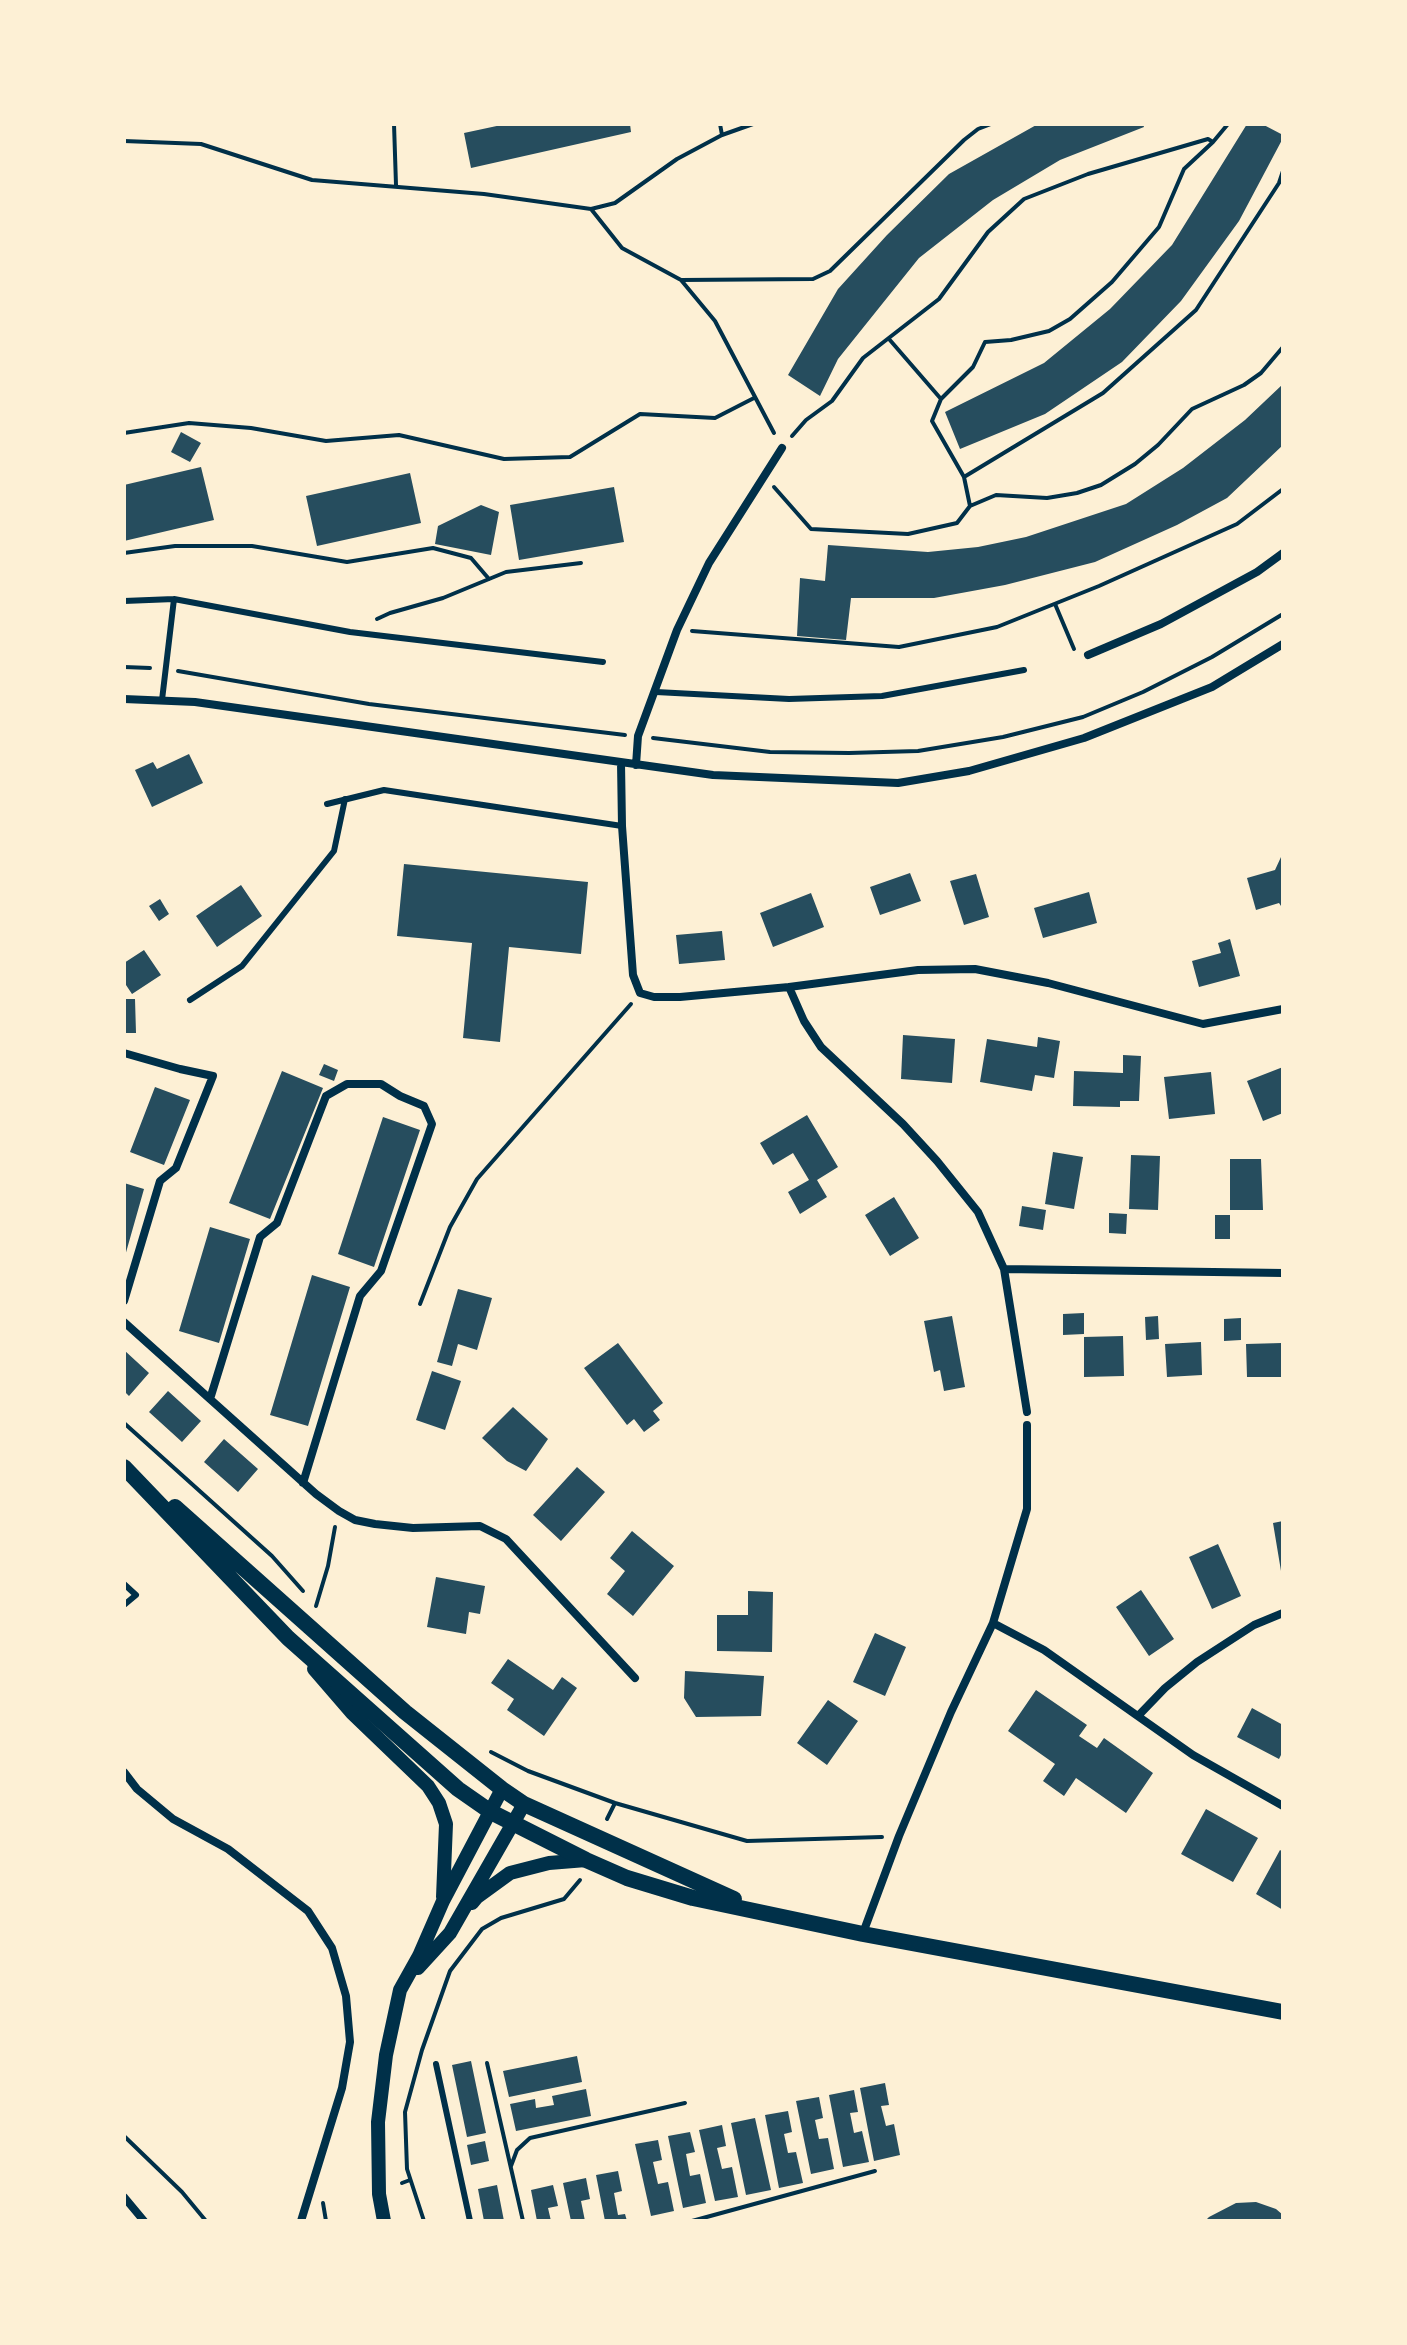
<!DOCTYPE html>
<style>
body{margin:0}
#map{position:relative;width:1407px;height:2345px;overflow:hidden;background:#fdf0d5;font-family:"Fira Sans Condensed",sans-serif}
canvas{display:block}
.frame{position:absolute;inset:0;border:126px solid #fdf0d5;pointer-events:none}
</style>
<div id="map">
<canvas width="1407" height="2345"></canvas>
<div class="frame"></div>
</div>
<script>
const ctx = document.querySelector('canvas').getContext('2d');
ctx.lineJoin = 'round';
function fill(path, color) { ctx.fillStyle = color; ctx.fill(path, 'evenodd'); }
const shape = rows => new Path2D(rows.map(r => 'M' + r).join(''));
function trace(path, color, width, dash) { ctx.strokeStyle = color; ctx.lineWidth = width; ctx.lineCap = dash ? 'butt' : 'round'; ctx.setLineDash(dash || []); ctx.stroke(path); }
const building = shape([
 [506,124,630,124,631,132,471,168,464,133],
 [1038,124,1143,124,1144,127,1060,160,993,200,919,258,838,359,820,396,788,375,838,289,887,235,949,174],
 [1247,124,1262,124,1283,135,1283,138,1239,221,1181,301,1122,362,1045,414,960,449,945,412,1044,363,1110,309,1172,245],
 [1283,384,1283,445,1227,498,1177,525,1095,562,1005,585,934,598,851,598,846,640,797,636,800,578,825,581,828,545,928,552,978,547,1026,537,1126,504,1183,468,1245,420],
 [181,432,201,443,190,462,171,452],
 [201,467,214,520,124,541,124,485],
 [410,473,421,523,317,546,306,496],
 [614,487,624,542,519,560,510,505],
 [481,505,499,512,491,555,435,544,438,526],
 [189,754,203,783,152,807,135,770,153,762,157,769],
 [1281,857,1283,858,1283,909,1279,903,1256,910,1247,878,1275,870],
 [404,864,588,882,581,954,509,947,500,1042,463,1038,472,943,397,936],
 [910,873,921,901,880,915,870,887],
 [976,874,989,917,964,925,950,881],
 [241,885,262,916,217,947,196,916],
 [1089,892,1097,923,1043,938,1034,908],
 [811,893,824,927,773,947,760,913],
 [160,899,169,914,159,921,149,906],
 [722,931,725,960,679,964,676,935],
 [1230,939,1240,976,1199,987,1192,961,1221,953,1218,943],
 [144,950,161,975,132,994,124,982,124,963],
 [124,999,135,999,136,1033,124,1033],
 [903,1035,955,1039,952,1083,901,1079],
 [1038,1037,1060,1041,1054,1078,1035,1075,1032,1091,980,1082,987,1039,1037,1047],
 [1123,1055,1141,1056,1139,1101,1120,1101,1120,1107,1073,1106,1074,1071,1123,1073],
 [324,1064,338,1070,334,1081,319,1075],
 [1283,1067,1283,1113,1263,1121,1247,1081],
 [282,1071,323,1088,270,1219,229,1203],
 [1211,1072,1215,1114,1169,1119,1164,1077],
 [155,1087,190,1100,164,1165,130,1152],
 [807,1115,838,1167,817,1180,827,1197,800,1214,788,1192,809,1180,793,1153,773,1165,760,1143],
 [383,1117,420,1130,374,1267,338,1254],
 [1053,1152,1083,1157,1074,1209,1045,1204],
 [1131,1155,1160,1156,1158,1210,1129,1209],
 [1230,1159,1261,1159,1263,1210,1230,1210],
 [124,1183,144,1189,125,1256,124,1256],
 [894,1197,919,1238,890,1256,865,1215],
 [1022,1206,1046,1210,1043,1230,1019,1226],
 [1109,1213,1127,1214,1126,1234,1109,1233],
 [1215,1215,1230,1215,1230,1239,1215,1239],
 [210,1227,250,1239,219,1343,179,1331],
 [312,1275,350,1287,308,1426,270,1415],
 [458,1289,492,1298,477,1350,458,1344,452,1366,437,1362],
 [1084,1313,1084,1334,1063,1335,1063,1314],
 [952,1316,965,1387,944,1391,940,1370,934,1372,924,1321],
 [1158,1316,1159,1339,1146,1340,1145,1317],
 [1241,1318,1241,1340,1224,1341,1224,1319],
 [1123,1336,1124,1376,1084,1377,1084,1337],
 [1201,1342,1202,1375,1167,1377,1165,1344],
 [618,1343,663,1403,653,1411,660,1420,644,1432,634,1419,627,1425,584,1368],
 [1282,1343,1283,1377,1247,1377,1246,1344],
 [124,1350,149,1373,129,1396,124,1391],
 [432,1371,461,1381,445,1430,416,1420],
 [168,1391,201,1421,182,1442,149,1412],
 [513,1407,548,1439,526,1471,507,1461,482,1438],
 [224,1439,258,1469,238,1492,204,1462],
 [577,1467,605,1492,561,1541,533,1515],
 [1283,1521,1283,1571,1281,1571,1273,1523],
 [632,1531,674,1566,633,1616,607,1594,625,1571,610,1558],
 [1218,1544,1241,1596,1212,1609,1189,1557],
 [436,1577,485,1586,480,1614,469,1612,466,1634,427,1627],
 [1141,1590,1174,1639,1149,1656,1116,1607],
 [748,1591,773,1592,772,1652,717,1651,717,1615,748,1615],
 [875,1633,906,1647,885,1696,853,1682],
 [508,1659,553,1690,562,1677,577,1688,544,1736,507,1710,514,1699,491,1683],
 [685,1671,764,1676,761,1716,696,1717,684,1698],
 [1036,1690,1087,1725,1079,1736,1097,1748,1104,1738,1153,1773,1126,1813,1076,1778,1064,1796,1043,1781,1055,1764,1008,1731],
 [828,1700,858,1721,827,1765,797,1743],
 [1252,1708,1283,1725,1283,1751,1279,1759,1237,1737],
 [1206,1809,1258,1838,1233,1882,1181,1854],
 [1280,1850,1283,1852,1283,1910,1256,1894],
 [577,2056,582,2082,509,2097,503,2071],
 [471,2061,486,2133,467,2137,452,2065],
 [885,2083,889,2105,881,2106,886,2126,894,2124,900,2155,874,2161,860,2088],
 [586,2089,591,2116,516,2131,510,2104,535,2099,536,2108,554,2105,552,2096],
 [854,2090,858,2112,850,2113,854,2133,862,2131,869,2162,843,2167,829,2095],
 [819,2097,823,2118,815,2120,819,2139,828,2138,834,2169,811,2174,796,2101],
 [788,2111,792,2132,784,2134,788,2153,796,2152,803,2183,779,2188,765,2115],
 [755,2118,771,2190,746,2195,731,2123],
 [722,2125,726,2146,717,2148,722,2169,732,2167,738,2197,715,2201,699,2130],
 [690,2132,695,2152,686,2154,690,2176,700,2174,706,2203,683,2208,668,2136],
 [658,2140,662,2160,653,2162,658,2184,668,2182,674,2211,651,2216,635,2144],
 [485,2141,489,2161,471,2165,467,2145],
 [618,2171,622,2191,614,2193,618,2215,625,2214,627,2221,605,2221,596,2175],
 [586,2178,590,2199,581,2201,585,2221,571,2221,563,2183],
 [497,2185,504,2221,484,2221,478,2189],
 [553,2185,558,2206,548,2208,551,2221,537,2221,531,2190],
 [1256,2202,1276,2209,1283,2215,1283,2221,1205,2221,1209,2217,1236,2203]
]);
const path = shape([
 [394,124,396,185],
 [720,124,722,135],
 [124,141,201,144,312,180,484,194,591,209,615,203,677,159,722,135,753,124],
 [1213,142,1228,124],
 [591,209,622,248,681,280,715,321,774,433],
 [681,280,813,279,830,271,964,140,978,129,991,124],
 [941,399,932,421,964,477,970,506],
 [124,433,189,423,251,428,326,441,399,435,504,459,570,457,640,414,715,418,754,398],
 [792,436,806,420,832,401,863,358,939,299,988,232,1024,199,1088,174,1208,139,1213,142,1184,169,1159,227,1112,282,1070,319,1049,331,1011,340,985,342,973,367,941,399,889,339],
 [964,477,1103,393,1196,310,1279,183,1283,171],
 [774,487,811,529,908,534,957,523,970,506,996,495,1047,498,1077,493,1101,485,1135,464,1158,445,1192,409,1244,385,1261,373,1283,347],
 [124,553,175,546,252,546,347,562,433,548,471,558,489,579],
 [1055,604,1074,649],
 [377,619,390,613,443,598,506,572,581,563],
 [692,631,899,647,997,627,1099,586,1237,524,1283,489],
 [124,667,150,668],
 [178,671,369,704,625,735],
 [653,738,770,752,849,753,918,751,1003,737,1083,717,1143,692,1212,657,1283,614],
 [420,1304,450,1227,477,1179,631,1004],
 [124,1423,272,1556,303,1591],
 [316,1606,328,1566,335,1527],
 [491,1752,528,1771,615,1803,747,1841,882,1837],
 [607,1819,615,1803],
 [487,2063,523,2221],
 [124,2136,182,2192,206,2221],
 [511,2166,517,2150,530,2138,685,2103],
 [402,2183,410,2180],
 [323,2203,326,2221],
 [424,2221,407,2169,405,2112,422,2050,450,1971,482,1929,501,1918,564,1899,580,1880],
 [692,2221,875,2171]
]);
const service = shape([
 [124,601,174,599,350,632,603,662],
 [656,692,789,699,882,696,1024,670],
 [162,700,174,599],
 [327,804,384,790,622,826],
 [190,1000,242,966,334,851,345,799],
 [124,1584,136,1595,124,1605],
 [436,2064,470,2221]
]);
const minor = shape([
 [1088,655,1161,624,1257,572,1283,553],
 [124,699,195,702,713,775,898,783,969,771,1084,738,1212,687,1283,644],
 [621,763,622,826,633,975,640,993,654,997,680,997,789,987,804,1021,821,1047,903,1124,937,1161,978,1212,1004,1269,1027,1412],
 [636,765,638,736,677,630,709,563,782,448],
 [789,987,918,970,975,969,1048,983,1203,1024,1283,1009],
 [124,1053,180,1069,213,1076,176,1168,160,1181,124,1301],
 [1004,1269,1283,1273],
 [124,1322,316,1494,339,1511,355,1520,375,1524,413,1528,480,1526,506,1539,635,1678],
 [210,1399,260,1237,277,1223,326,1096,347,1084,381,1084,400,1096,424,1106,432,1124,381,1271,360,1296,303,1483],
 [993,1623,1044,1650,1193,1755,1283,1806],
 [1138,1716,1165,1688,1197,1662,1254,1625,1283,1613],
 [124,1772,137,1789,173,1819,228,1849,308,1911,332,1948,346,1996,350,2042,342,2088,301,2221],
 [863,1933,899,1836,951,1712,993,1623,1027,1509,1027,1425],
 [124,2197,144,2221]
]);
const tertiary = shape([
 [314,1669,352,1713,428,1786,439,1803,446,1824,443,1897],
 [472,1903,477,1897,510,1873,549,1863,586,1860],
 [418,1968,450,1933,524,1804],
 [384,2221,379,2194,378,2122,386,2055,400,1990,419,1956,443,1901,502,1789]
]);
const secondary = shape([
 [124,1467,288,1638,458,1789,491,1812,586,1860,627,1878,693,1898,863,1934,1283,2012],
 [175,1507,405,1712,502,1789,524,1804,734,1899]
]);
fill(building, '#264d5e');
trace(path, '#003049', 4);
trace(service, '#003049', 6);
trace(minor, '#003049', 8);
trace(tertiary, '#003049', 14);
trace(secondary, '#003049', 16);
</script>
